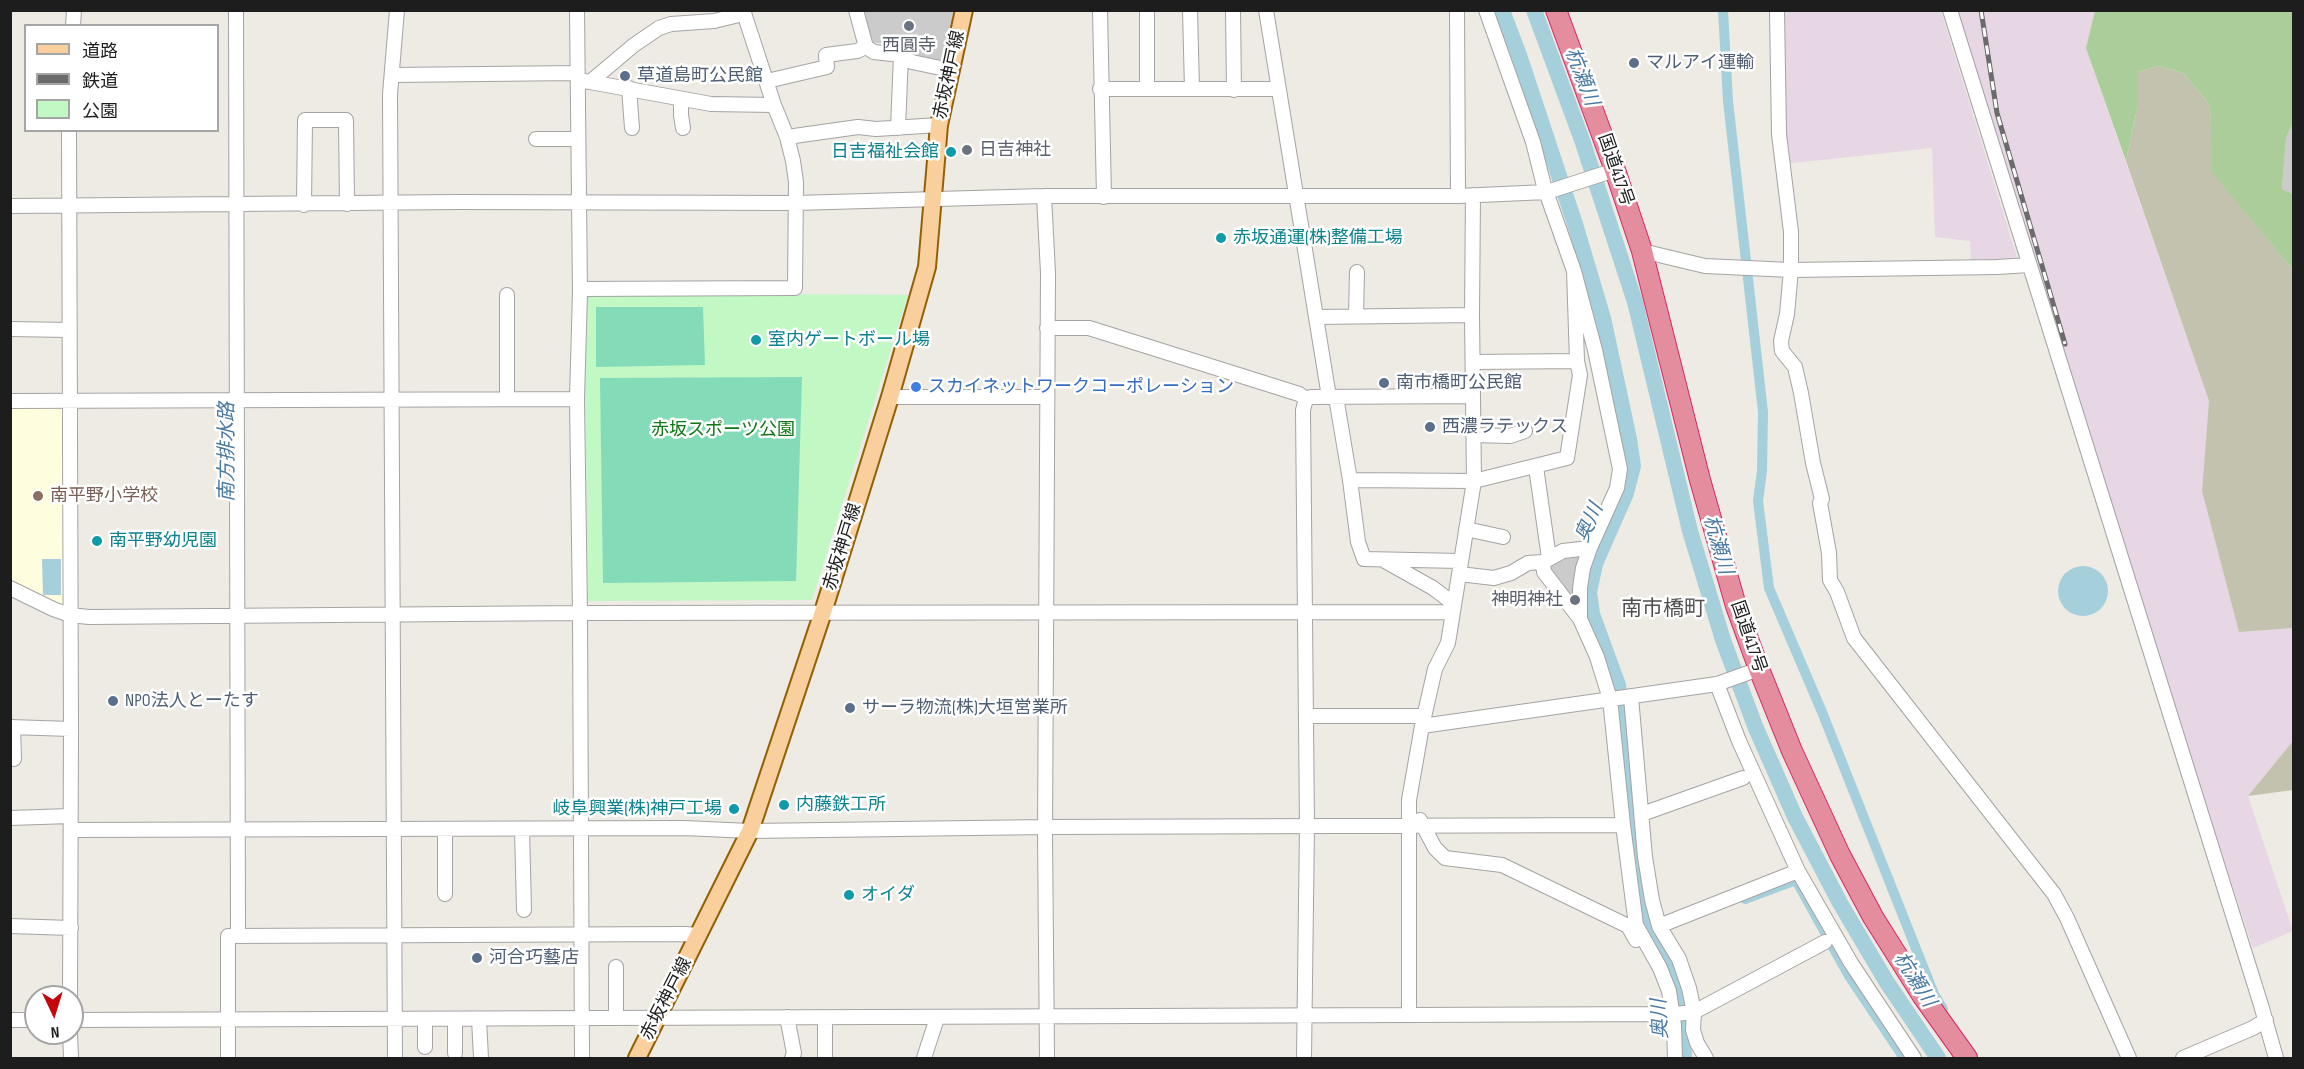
<!DOCTYPE html>
<meta charset="utf-8">
<style>
body{margin:0}
#map{position:relative;width:2304px;height:1069px;overflow:hidden;background:#eeeae4;font-family:"Sofia Sans Condensed","Noto Sans JP",sans-serif}
canvas{display:block}
.frame{position:absolute;inset:0;border:12px solid #1d1d1d;pointer-events:none}
.legend{position:absolute;left:24px;top:24px;width:195px;height:108px;box-sizing:border-box;background:#fff;border:2px solid #a5a5a5;margin:0;padding:8px 10px;list-style:none;font-size:18px;color:#1d1d1d}
.legend li{display:flex;align-items:center;gap:12px;height:30px}
.legend b{width:30px;border:2px solid #a5a5a5}
.north{position:absolute;left:24px;top:985px;width:60px;height:60px;box-sizing:border-box;background:#fff;border:2px solid #a5a5a5;border-radius:50%;rotate:176deg;font-size:16px;font-weight:700;line-height:24px;text-align:center;color:#1d1d1d}
.north::after{content:'';display:block;margin:auto;width:21px;height:27px;background:#c5060b;clip-path:polygon(50% 0,100% 100%,50% 72%,0 100%)}
</style>
<div id="map">
<canvas width="2304" height="1069"></canvas>
<div class="frame"></div>
<ul class="legend">
<li><b style="height:8px;background:#f9cf9e"></b>道路</li>
<li><b style="height:8px;background:#6b6b6b"></b>鉄道</li>
<li><b style="height:16px;background:#c1f8c4"></b>公園</li>
</ul>
<div class="north">N</div>
</div>
<script>
const ctx = document.querySelector('canvas').getContext('2d');
ctx.lineJoin = 'round';
function fill(path, color) { ctx.fillStyle = color; ctx.fill(path, 'evenodd'); }
const shape = rows => new Path2D(rows.map(r => 'M' + r).join(''));
function trace(path, color, width, dash) { ctx.strokeStyle = color; ctx.lineWidth = width; ctx.lineCap = dash ? 'butt' : 'round'; ctx.setLineDash(dash || []); ctx.stroke(path); }
function drawText(font, color, halo, rows, align = 'center') {
  ctx.font = font + ' "Sofia Sans Condensed","Noto Sans JP",sans-serif'; ctx.lineWidth = 5; ctx.setLineDash([]); ctx.textBaseline = 'middle'; ctx.strokeStyle = halo; ctx.fillStyle = color; for (const [text, x, y, turn = 0] of rows) {
    ctx.save(); ctx.translate(x, y); ctx.rotate((+turn || 0) * Math.PI / 180); ctx.textAlign = isNaN(turn) ? turn : align; if (halo) ctx.strokeText(text, 0, 0); ctx.fillText(text, 0, 0); ctx.restore();
  }
}
const industrial = shape([
 [1782,11,1941,11,2018,261,1971,260,1970,241,1935,237,1932,148,1784,164],
 [1958,11,2095,11,2086,48,2209,401,2202,491,2239,632,2293,628,2293,741,2248,796,2293,931,2253,948,2173,705]
]);
const education = shape([
 [10,406,60,406,64,410,66,607,62,609,11,583]
]);
const religious = shape([
 [860,11,955,11,944,61,940,63,912,60,903,47,871,42],
 [2293,122,2293,194,2282,189,2286,138],
 [1590,542,1587,581,1589,618,1579,622,1537,567]
]);
const construction = shape([
 [2159,66,2183,73,2210,105,2213,172,2293,270,2293,628,2239,632,2202,491,2209,401,2126,161,2138,105,2138,72],
 [2293,741,2293,790,2248,796]
]);
const forest = shape([
 [2095,11,2293,11,2293,122,2286,138,2282,189,2293,194,2293,270,2212,172,2210,105,2183,73,2159,66,2138,72,2138,105,2126,161,2086,48]
]);
const park = shape([
 [584,293,908,295,812,600,588,601]
]);
const pitch = shape([
 [596,307,703,307,705,365,596,367],
 [802,377,796,581,603,583,600,378]
]);
const water = shape([
 [42,559,61,559,61,595,43,595],
 '2058 591a25 25 0 1 1 50 0a25 25 0 1 1-50 0Z'
]);
const canal = shape([
 [1723,10,1728,101,1763,412,1762,471,1758,501,1769,588,1822,712,1934,994,1943,1009],
 [1745,899,1796,880,1849,976,1904,1058]
]);
const river = shape([
 [1502,10,1519,55,1575,224,1603,318,1629,439,1633,466,1626,493,1595,564,1589,592,1592,614,1618,685,1639,891,1647,920,1667,954,1681,989,1684,1058],
 [1534,10,1582,140,1635,302,1690,531,1723,640,1755,726,1795,817,1840,903,1886,981,1938,1058]
]);
const minor = shape([
 [236,10,238,935],
 [577,10,580,292,577,399,580,613,582,1058],
 [856,10,866,47,874,52,901,55,912,62,950,70],
 [1100,10,1104,197],
 [1147,10,1147,89],
 [1190,10,1192,89],
 [1233,10,1234,90],
 [1266,10,1329,397],
 [1457,10,1458,196],
 [1777,10,1779,134,1791,232,1791,270,1787,314,1781,341,1782,351,1795,367,1801,393,1813,463,1822,499,1820,503,1829,553,1830,580,1837,592,1854,638,2054,894,2067,918,2129,1058],
 [1950,10,2261,1005,2276,1058],
 [73,26,74,10],
 [392,75,577,73],
 [578,80,590,82,634,45,659,28,671,24,714,21,743,14],
 [767,81,827,67,826,55,857,51,866,47],
 [590,82,711,104,774,105],
 [629,88,632,128],
 [1100,89,1279,89],
 [681,100,681,115,683,128],
 [898,128,901,55],
 [69,130,71,729,70,997],
 [787,137,858,127,876,129,939,125],
 [536,139,578,139],
 [1044,196,1048,273,1045,834,1047,1058],
 [304,205,305,120,346,120,347,204],
 [10,206,458,202,795,203,1044,196,1458,196,1547,192,1615,170],
 [1642,251,1705,266,1791,270,1997,267,2029,265],
 [1574,271,1595,350,1620,469,1617,488,1590,548,1583,568,1580,588,1580,619,1544,572,1543,562,1563,551,1590,548],
 [580,289,795,288,796,182,793,161,787,137,774,105,743,10],
 [1356,316,1357,272],
 [1316,317,1472,315],
 [1047,328,1089,328,1299,394,1306,399,1311,397,1473,396],
 [10,329,69,330],
 [1473,362,1577,361,1574,271,1544,186,1533,142,1486,10],
 [890,397,1047,397],
 [1336,397,1350,480,1474,481,1567,458,1580,375,1577,361],
 [507,399,507,295],
 [10,401,577,399],
 [1473,435,1510,436,1525,431],
 [1536,467,1549,558],
 [1350,480,1358,542,1364,559,1461,561],
 [1466,529,1503,537],
 [1385,561,1433,588,1454,604],
 [1459,574,1494,578,1511,573,1528,563,1543,562],
 [10,588,53,609,70,615,89,617,580,613,1453,612],
 [1580,619,1597,657,1610,699,1623,825],
 [1717,684,1739,741,1798,871,1851,963,1914,1058],
 [1631,697,1645,857,1652,900,1659,926,1679,959,1689,988,1694,1012,1693,1030,1697,1043,1706,1058],
 [1306,716,1424,716],
 [1422,726,1717,684,1759,669],
 [10,727,71,729],
 [13,727,14,759],
 [1642,814,1743,778],
 [10,818,70,816],
 [1420,820,1435,848,1445,858,1502,865,1628,926,1636,940],
 [445,829,445,894],
 [522,829,524,910],
 [71,830,684,828,750,831,1046,827,1623,825,1636,925,1660,968,1669,991,1674,1025,1675,1058],
 [10,926,71,928],
 [1659,926,1798,871],
 [1409,1015,1409,800,1422,726,1435,669,1448,643,1474,481,1472,315,1473,195],
 [787,1017,794,1053,792,1058],
 [616,1018,616,967],
 [455,1019,455,1053],
 [479,1019,481,1058],
 [10,1020,36,1020],
 [72,1020,1675,1014,1694,1012,1825,942],
 [425,1020,425,1047],
 [70,1033,71,1058],
 [228,1058,228,936,685,934,699,935],
 [395,1058,390,94,397,10],
 [825,1058,825,1018],
 [924,1058,937,1018],
 [1304,1058,1307,826,1303,410,1306,399],
 [2183,1058,2253,1028,2266,1020]
]);
const major = shape([
 [637,1058,750,831,823,612,890,397,927,267,939,125,964,10]
]);
const highway = shape([
 [1556,10,1615,170,1642,251,1700,480,1736,606,1759,669,1792,751,1840,855,1873,917,1922,995,1967,1058]
]);
const rail = shape([
 [1981,10,1997,113,2065,344]
]);
const markers = [
 [909,26,6,"#6b7280"],
 [1634,63,6,"#5c6f8a"],
 [625,76,6,"#5c6f8a"],
 [967,150,6,"#6b7280"],
 [951,152,6,"#0f9aa8"],
 [1221,238,6,"#0f9aa8"],
 [756,340,6,"#0f9aa8"],
 [1384,383,6,"#5c6f8a"],
 [916,387,6,"#3f7fe0"],
 [1430,427,6,"#5c6f8a"],
 [38,496,6,"#8d6e63"],
 [97,541,6,"#0f9aa8"],
 [1575,600,6,"#6b7280"],
 [113,701,6,"#5c6f8a"],
 [850,708,6,"#5c6f8a"],
 [784,805,6,"#0f9aa8"],
 [734,809,6,"#0f9aa8"],
 [849,895,6,"#0f9aa8"],
 [477,958,6,"#5c6f8a"]
];
const worshipNames = [
 ["西圓寺",909,46],
 ["日吉神社",979,150,"left"],
 ["神明神社",1563,600,"right"]
];
const serviceNames = [
 ["マルアイ運輸",1646,63],
 ["草道島町公民館",637,76],
 ["南市橋町公民館",1396,383],
 ["西濃ラテックス",1442,427],
 ["NPO法人とーたす",125,701],
 ["サーラ物流(株)大垣営業所",862,708],
 ["河合巧藝店",489,958]
];
const streetNames = [
 ["赤坂神戸線",950,75,-78],
 ["国道417号",1615,170,71],
 ["赤坂神戸線",843,547,-73],
 ["国道417号",1748,637,71],
 ["赤坂神戸線",667,999,-63]
];
const cultureNames = [
 ["日吉福祉会館",939,152,"right"],
 ["赤坂通運(株)整備工場",1233,238],
 ["室内ゲートボール場",768,340],
 ["南平野幼児園",109,541],
 ["内藤鉄工所",796,805],
 ["岐阜興業(株)神戸工場",722,809,"right"],
 ["オイダ",861,895]
];
const shopNames = [
 ["スカイネットワークコーポレーション",928,387]
];
const parkNames = [
 ["赤坂スポーツ公園",723,430]
];
const educationNames = [
 ["南平野小学校",50,496]
];
const waterNames = [
 ["杭瀬川",1581,77,69],
 ["南方排水路",228,452,-90],
 ["奥川",1590,523,-66],
 ["杭瀬川",1717,545,74],
 ["杭瀬川",1914,980,58],
 ["奥川",1661,1019,-93]
];
const quarterNames = [
 ["南市橋町",1663,610]
];
fill(industrial, '#e7d6e4');
fill(education, '#fefddd');
fill(religious, '#cbcbcb');
fill(construction, '#c3c2af');
fill(forest, '#aacd99');
fill(park, '#c1f8c4');
fill(pitch, '#83dcb7');
fill(water, '#a5d0db');
trace(canal, '#a5d0db', 10);
trace(river, '#a5d0db', 16);
trace(minor, '#a4a4a4', 16);
trace(major, '#936004', 20);
trace(highway, '#d42968', 22);
trace(minor, '#fff', 14);
trace(major, '#f9cf9e', 16);
trace(highway, '#e48d9f', 20);
trace(rail, '#6b6b6b', 5);
trace(rail, '#fff', 3, [9]);
for (const [x, y, r, color] of markers) { const dot = new Path2D(); dot.arc(x, y, r, 0, 2 * Math.PI); ctx.fillStyle = color; ctx.fill(dot); trace(dot, '#fff', 2); }
drawText('18px', '#5b616d', '#fff', worshipNames);
drawText('18px', '#4e5e75', '#fff', serviceNames, 'left');
drawText('18px', '#1d1d1d', '#fff', streetNames);
drawText('18px', '#0d838f', '#fff', cultureNames, 'left');
drawText('18px', '#366cbe', '#fff', shopNames, 'left');
drawText('18px', '#0e7814', '#fff', parkNames);
drawText('18px', '#785e54', '#fff', educationNames, 'left');
drawText('italic 20px', '#4a79a2', '#fff', waterNames);
drawText('21px', '#505050', '#fff', quarterNames);
</script>
